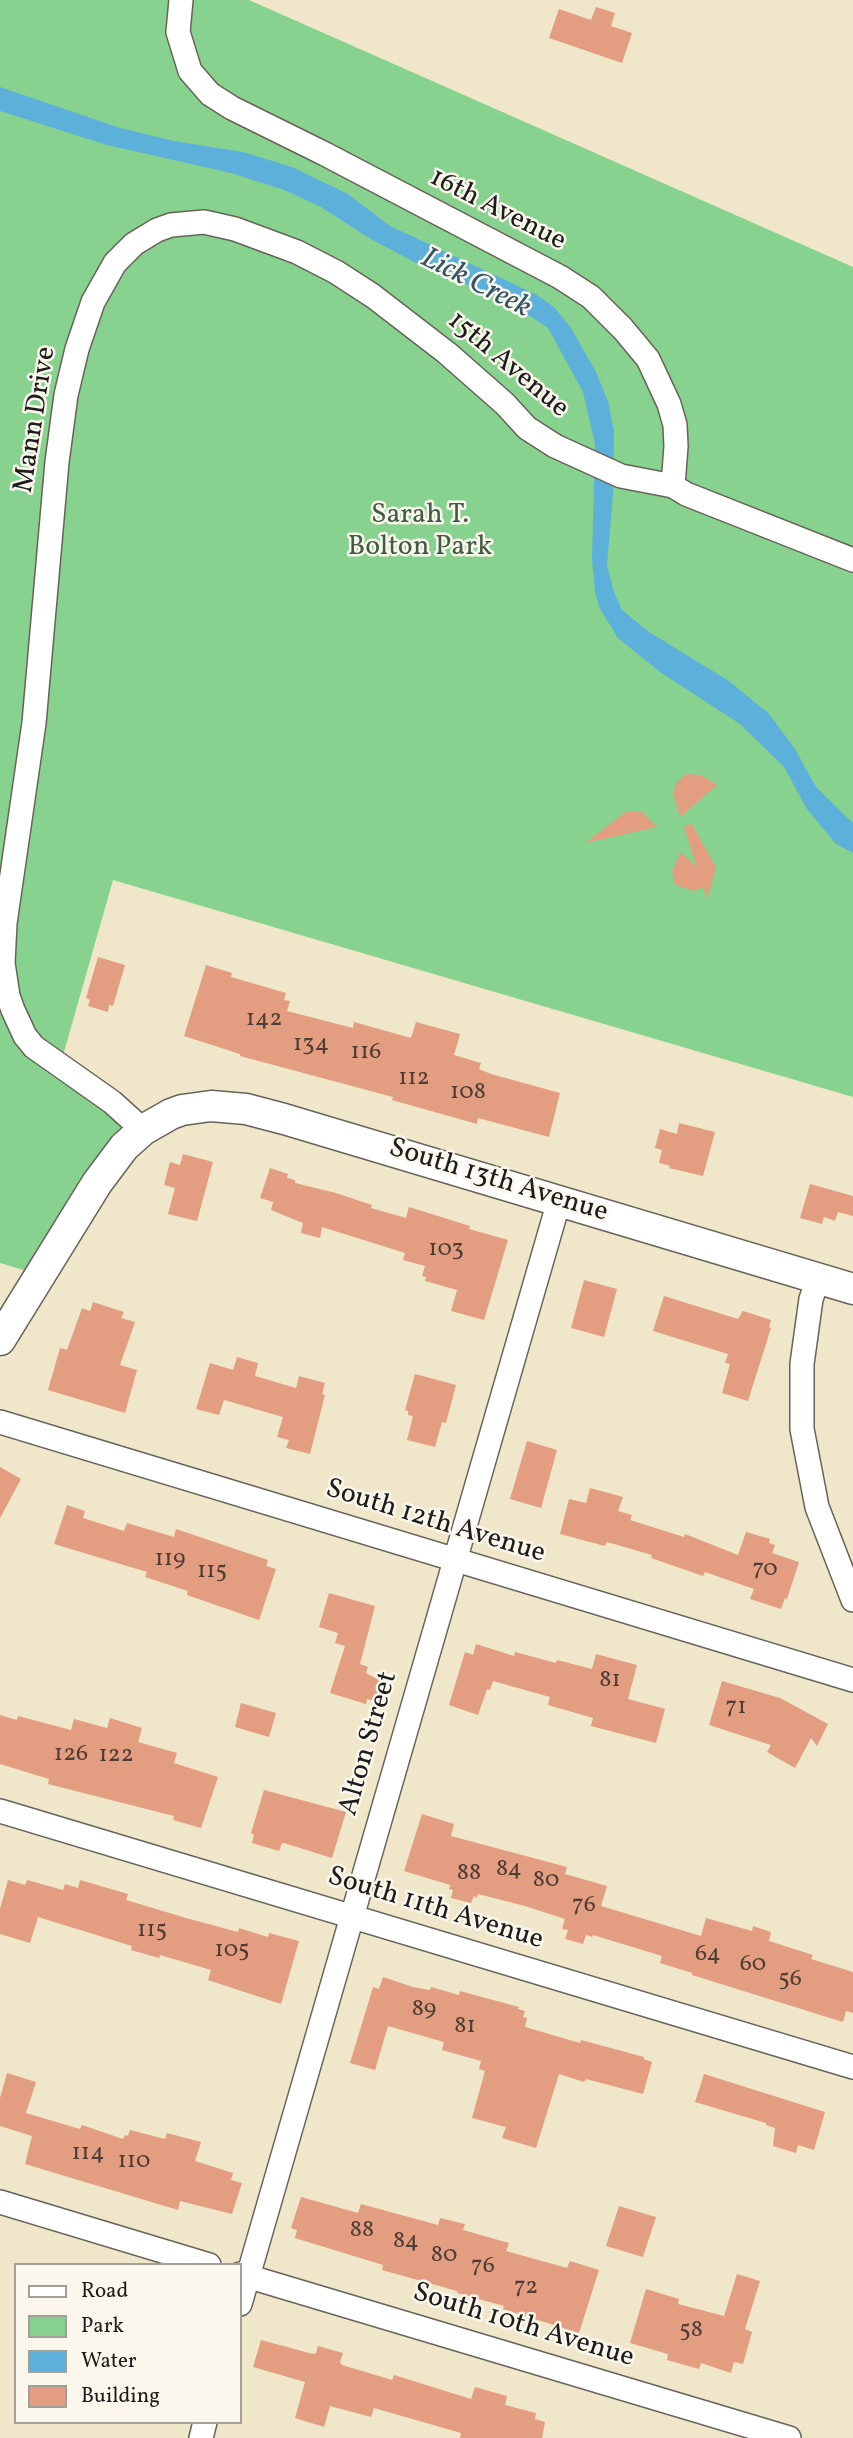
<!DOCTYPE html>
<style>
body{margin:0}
#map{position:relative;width:853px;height:2438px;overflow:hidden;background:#f0e6ca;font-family:Vollkorn,serif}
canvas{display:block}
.legend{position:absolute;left:14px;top:2263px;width:228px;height:161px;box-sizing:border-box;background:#fbf7ec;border:2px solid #a29f99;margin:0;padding:9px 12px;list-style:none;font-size:21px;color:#1c1c1c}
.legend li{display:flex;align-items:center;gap:14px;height:35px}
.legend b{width:35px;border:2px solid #a29f99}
</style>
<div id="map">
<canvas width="853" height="2438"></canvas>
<ul class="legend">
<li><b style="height:9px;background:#fff"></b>Road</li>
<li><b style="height:19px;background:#87d28f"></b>Park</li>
<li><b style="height:19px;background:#5db0d9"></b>Water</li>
<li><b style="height:19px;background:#e39d81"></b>Building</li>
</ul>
</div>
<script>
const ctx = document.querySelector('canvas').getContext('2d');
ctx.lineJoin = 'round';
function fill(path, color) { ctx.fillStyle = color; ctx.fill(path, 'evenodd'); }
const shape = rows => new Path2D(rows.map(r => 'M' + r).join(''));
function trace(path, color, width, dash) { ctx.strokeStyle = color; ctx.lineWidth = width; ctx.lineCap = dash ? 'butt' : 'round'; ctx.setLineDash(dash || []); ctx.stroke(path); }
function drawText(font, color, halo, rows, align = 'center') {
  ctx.font = font + ' Vollkorn,serif'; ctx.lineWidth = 5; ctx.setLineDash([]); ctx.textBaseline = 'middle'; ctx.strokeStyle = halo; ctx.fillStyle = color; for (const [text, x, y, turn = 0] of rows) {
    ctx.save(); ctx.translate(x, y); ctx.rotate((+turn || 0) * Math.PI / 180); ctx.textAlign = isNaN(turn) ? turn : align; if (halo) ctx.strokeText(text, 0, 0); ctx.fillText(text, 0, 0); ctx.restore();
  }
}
const green = shape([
 [0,0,249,0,853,267,853,1097,113,880,60,1066,143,1130,40,1275,0,1263]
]);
const water = shape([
 [0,87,120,128,174,141,243,152,292,167,348,194,390,226,537,295,554,307,571,328,596,372,608,401,614,432,613,494,607,565,614,592,622,610,649,632,729,681,769,714,795,749,816,787,853,823,853,853,836,844,807,809,784,767,740,724,660,672,618,638,600,609,595,592,592,559,595,444,583,392,548,328,512,304,416,263,369,238,321,207,284,190,231,173,107,145,0,111]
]);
const building = shape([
 [596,7,615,13,611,26,632,33,622,63,549,38,559,9,591,20],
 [687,774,701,775,717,785,680,817,673,794,677,782],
 [627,811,642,812,657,827,585,843],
 [691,823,716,867,707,899,703,887,694,891,675,885,672,871,681,852,697,868,684,827],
 [98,957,125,965,113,1006,109,1005,108,1012,88,1006,90,1000,86,998],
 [206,965,232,973,231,977,286,993,284,1000,290,1001,287,1011,353,1028,354,1022,411,1038,416,1022,460,1034,454,1055,481,1063,479,1069,491,1074,560,1093,549,1137,478,1118,477,1124,392,1100,393,1097,240,1056,240,1054,184,1036],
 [679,1123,715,1132,703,1176,669,1168,670,1166,659,1163,662,1150,655,1148,660,1129,677,1134],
 [183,1154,213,1162,197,1221,168,1214,175,1188,164,1185,170,1162,180,1165],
 [270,1168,288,1174,287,1178,295,1180,295,1183,336,1193,372,1205,371,1208,406,1218,409,1207,470,1226,469,1229,508,1240,484,1320,451,1311,457,1290,425,1281,426,1277,422,1276,425,1266,403,1260,405,1253,322,1227,320,1238,301,1233,303,1223,271,1210,273,1202,260,1198],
 [810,1184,853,1196,853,1216,838,1212,835,1221,824,1217,822,1224,800,1218],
 [584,1280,617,1289,604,1337,571,1328],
 [664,1296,738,1319,743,1311,771,1320,769,1327,771,1328,748,1401,722,1393,730,1364,725,1363,728,1354,653,1331],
 [93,1302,124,1312,121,1318,135,1322,120,1365,137,1370,125,1413,48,1390,60,1348,67,1350,82,1308,90,1311],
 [237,1357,258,1363,255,1376,296,1388,299,1376,325,1383,322,1394,325,1395,310,1454,286,1448,289,1440,277,1437,283,1417,224,1400,219,1415,196,1409,210,1363,233,1370],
 [415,1374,456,1385,446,1423,442,1422,435,1447,407,1440,413,1416,408,1415,408,1411,405,1410],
 [527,1441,557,1450,541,1508,510,1499],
 [0,1467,21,1479,0,1518],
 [590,1488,623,1497,618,1511,632,1515,630,1520,684,1537,685,1534,738,1555,746,1532,770,1539,769,1543,775,1545,772,1553,799,1562,787,1599,785,1598,781,1609,750,1599,754,1589,705,1572,703,1576,651,1558,652,1555,607,1542,605,1546,560,1534,569,1499,586,1503],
 [67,1505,85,1511,83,1518,124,1531,127,1523,174,1537,176,1529,268,1560,266,1566,276,1569,259,1620,187,1595,188,1591,145,1577,147,1572,54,1544],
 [329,1593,375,1606,360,1664,368,1667,366,1673,381,1681,375,1701,367,1699,366,1704,330,1693,345,1646,335,1643,338,1633,319,1627],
 [476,1644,514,1656,515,1652,556,1663,557,1660,592,1669,596,1654,637,1665,628,1699,665,1709,656,1743,591,1726,593,1718,548,1705,550,1697,493,1681,490,1690,487,1689,478,1715,449,1705,465,1652,473,1655],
 [722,1681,780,1698,828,1724,817,1746,811,1738,795,1768,767,1752,771,1745,709,1725],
 [241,1703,276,1713,269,1737,235,1727],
 [0,1715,17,1720,18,1716,71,1730,74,1719,107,1728,110,1718,142,1728,138,1742,177,1753,174,1763,218,1777,201,1828,173,1820,174,1816,48,1784,49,1779,0,1764],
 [264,1790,346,1812,332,1858,284,1843,282,1843,279,1851,252,1843,254,1835,251,1833],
 [422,1814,454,1824,451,1836,567,1867,565,1874,607,1886,601,1906,701,1936,706,1918,752,1931,753,1926,771,1932,769,1941,813,1955,811,1959,853,1972,853,2013,846,2011,843,2022,692,1975,692,1973,660,1963,662,1956,593,1935,592,1937,586,1935,583,1944,565,1939,568,1930,562,1929,565,1919,525,1906,478,1894,477,1898,474,1896,471,1903,451,1898,453,1890,449,1889,450,1885,404,1871],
 [8,1880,25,1885,27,1880,63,1890,65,1884,78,1888,80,1880,128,1894,126,1900,186,1918,238,1932,239,1928,268,1937,269,1933,299,1941,281,2004,208,1980,211,1970,160,1955,159,1958,131,1950,132,1946,38,1917,30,1943,0,1934,0,1909],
 [383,1977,413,1987,430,1990,431,1987,459,1995,460,1991,519,2007,518,2009,525,2011,523,2017,527,2018,525,2027,580,2043,581,2040,644,2057,644,2059,652,2062,643,2094,586,2079,584,2082,559,2074,536,2148,502,2138,506,2127,472,2118,485,2071,479,2069,481,2061,442,2050,444,2042,388,2026,375,2070,350,2063,373,1987,379,1989],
 [7,2073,36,2082,26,2113,80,2129,82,2125,123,2139,125,2135,128,2136,130,2130,165,2139,167,2133,201,2142,195,2161,233,2173,231,2180,242,2183,232,2214,180,2201,178,2210,25,2164,32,2136,0,2126,0,2098],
 [704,2074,825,2112,814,2150,798,2145,796,2153,773,2146,775,2128,766,2125,766,2123,695,2102],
 [301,2197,358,2213,361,2204,438,2225,440,2218,465,2224,463,2230,509,2243,506,2251,567,2268,570,2261,599,2270,579,2333,503,2309,504,2306,457,2293,457,2291,382,2270,383,2265,295,2238,297,2230,291,2228],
 [619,2206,656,2217,643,2257,606,2246],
 [737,2274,760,2281,745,2329,752,2332,743,2364,734,2362,731,2373,701,2363,699,2369,667,2360,668,2354,630,2343,646,2289,679,2299,678,2304,724,2316],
 [261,2340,313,2354,316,2353,318,2346,343,2353,340,2362,342,2365,392,2380,394,2375,471,2399,475,2387,507,2396,505,2405,536,2413,535,2419,545,2422,542,2438,460,2438,461,2433,374,2408,371,2417,330,2406,324,2427,295,2418,305,2382,253,2367]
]);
const minor = shape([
 [181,0,178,32,190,71,210,94,232,108,325,154,560,277,591,297,623,329,648,359,669,404,675,425,676,446,673,486],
 [143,1130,112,1102,34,1047,25,1036,13,1010,8,996,3,963,5,923,34,723,57,462,66,395,77,349,93,302,115,263,134,244,157,230,171,225,204,222,235,229,297,252,336,272,373,296,447,353,505,404,527,428,555,446,621,476,673,486,686,494,853,560],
 [818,1279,811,1299,802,1364,802,1429,817,1507,853,1600],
 [0,1422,853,1680],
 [0,1811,853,2067],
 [0,2202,209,2265],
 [240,2274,789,2438],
 [240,2304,559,1201],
 [201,2438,205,2422]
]);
const tertiary = shape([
 [0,1340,97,1183,124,1147,143,1130,171,1114,182,1110,211,1106,246,1109,284,1119,853,1289]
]);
const numberNames = [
 ["142",264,1021],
 ["134",311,1046],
 ["116",366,1054],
 ["112",414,1080],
 ["108",468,1094],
 ["103",446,1251],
 ["119",170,1561],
 ["70",765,1571],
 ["115",212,1573],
 ["81",610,1682],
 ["71",736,1709],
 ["126",71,1756],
 ["122",116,1757],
 ["84",509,1871],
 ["88",469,1875],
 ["80",546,1882],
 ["76",584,1907],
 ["115",152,1932],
 ["105",232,1952],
 ["64",708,1956],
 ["60",753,1966],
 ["56",790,1981],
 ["89",424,2011],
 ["81",465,2028],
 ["114",88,2155],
 ["110",134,2163],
 ["88",362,2232],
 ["84",406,2243],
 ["80",444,2257],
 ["76",483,2268],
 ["72",526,2289],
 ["58",691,2332]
];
const streetNames = [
 ["16th Avenue",497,211,27],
 ["15th Avenue",507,366,40],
 ["Mann Drive",37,420,-81],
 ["South 13th Avenue",498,1182,17],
 ["South 12th Avenue",435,1523,17],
 ["Alton Street",370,1744,-74],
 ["South 11th Avenue",435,1910,17],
 ["South 10th Avenue",523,2327,17]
];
const parkNames = [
 ["Sarah T.",420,517],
 ["Bolton Park",420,549]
];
const waterNames = [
 ["Lick Creek",475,285,27]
];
fill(green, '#87d28f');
fill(water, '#5db0d9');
fill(building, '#e39d81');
trace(minor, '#666359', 26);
trace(tertiary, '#666359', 33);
trace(minor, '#fff', 23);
trace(tertiary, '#fff', 30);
drawText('24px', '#4e3c35', null, numberNames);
drawText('28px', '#1c1c1c', '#fbf7ec', streetNames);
drawText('28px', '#415c44', '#fbf7ec', parkNames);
drawText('italic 30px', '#365768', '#fbf7ec', waterNames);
</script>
